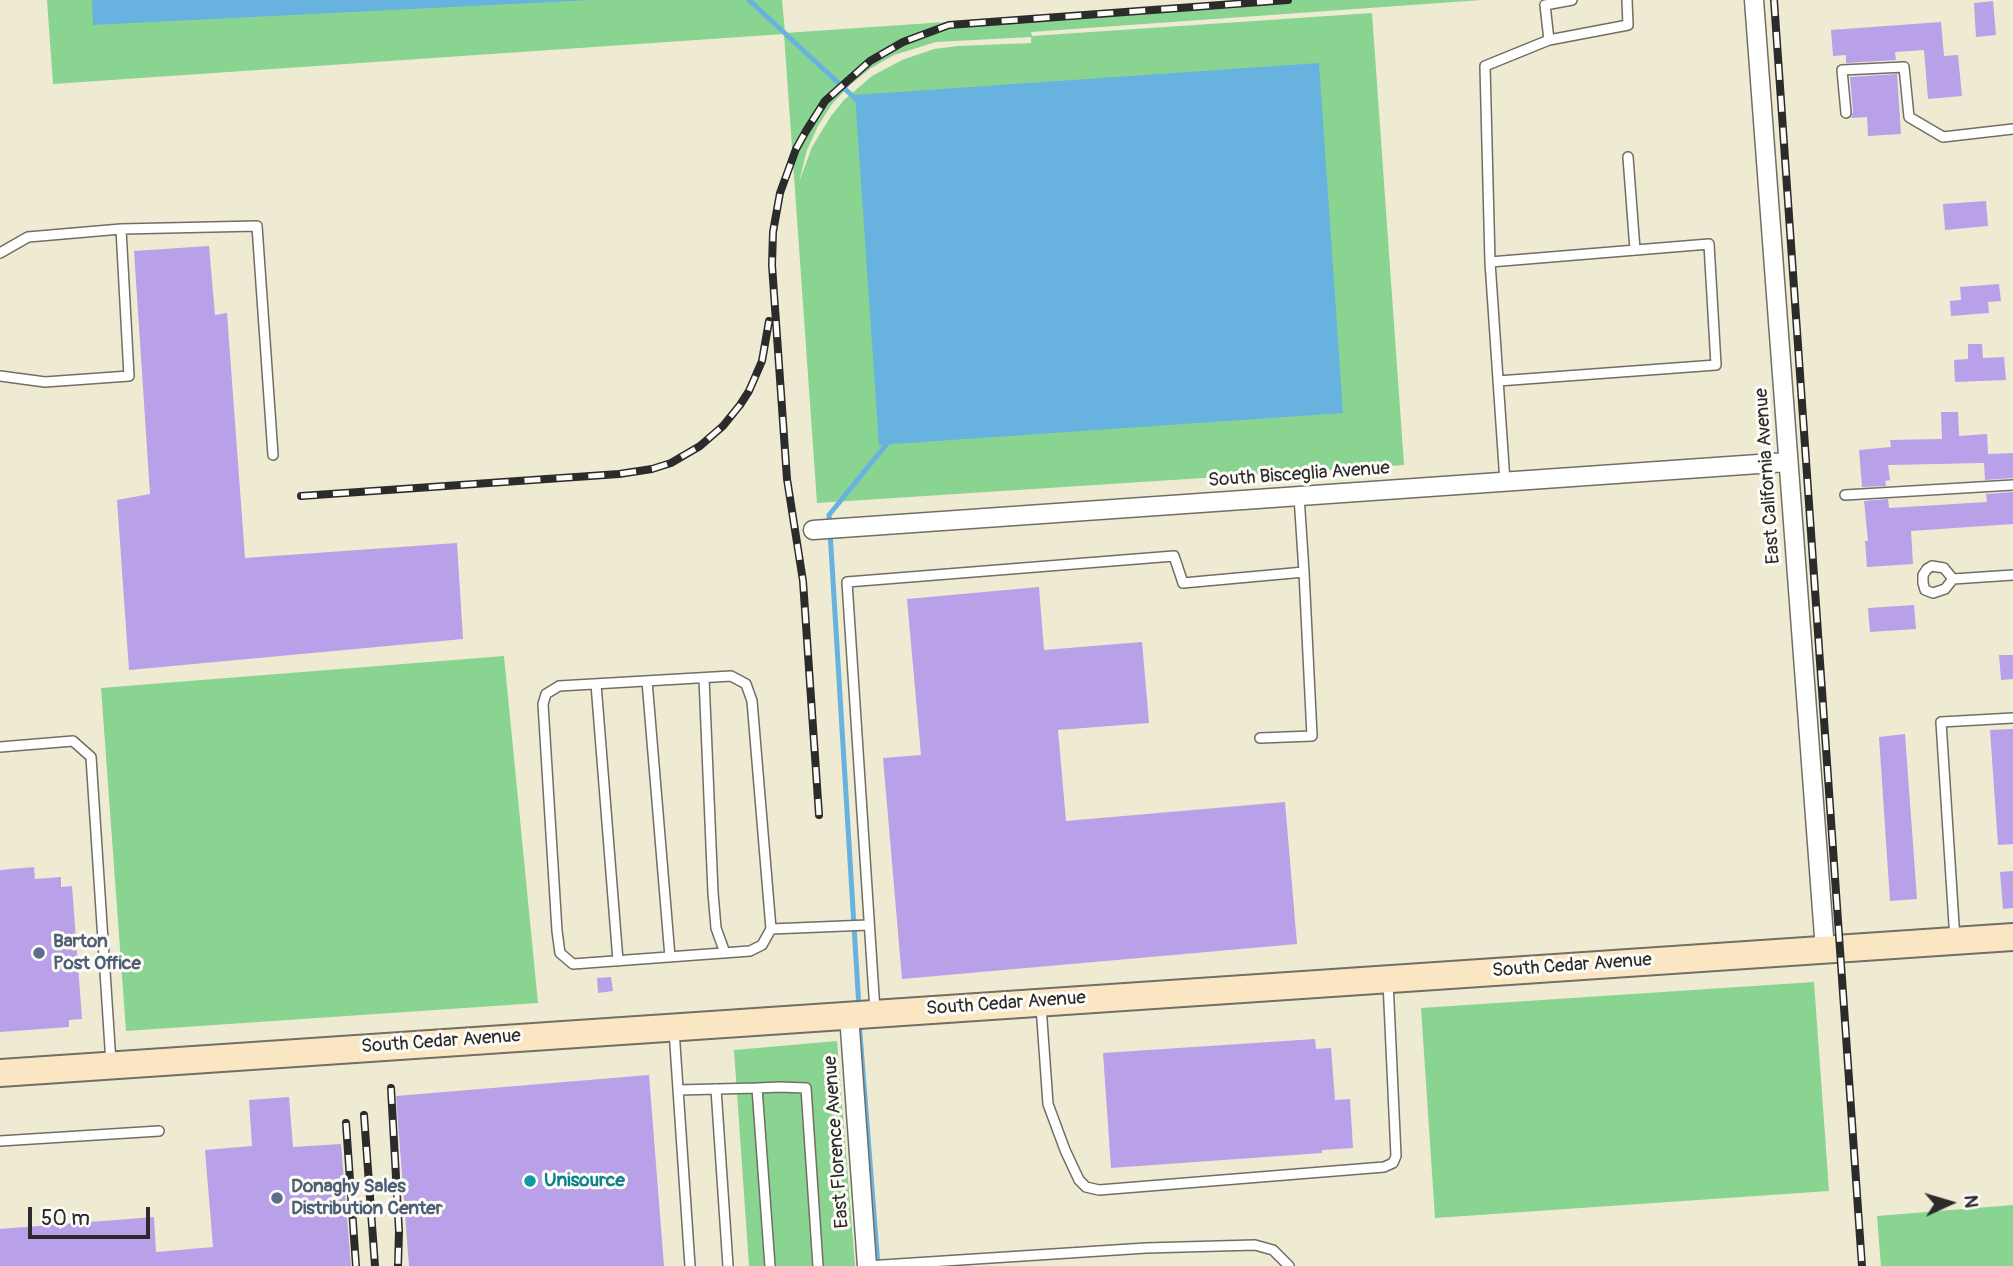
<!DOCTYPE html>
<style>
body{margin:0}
#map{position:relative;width:2013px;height:1266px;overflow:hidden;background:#efead2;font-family:Pangolin,sans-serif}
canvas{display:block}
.north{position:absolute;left:1915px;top:1168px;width:70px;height:70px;-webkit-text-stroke:5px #fdfcf7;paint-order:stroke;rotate:86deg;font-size:19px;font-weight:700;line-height:28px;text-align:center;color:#2b2b2b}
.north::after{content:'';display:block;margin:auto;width:24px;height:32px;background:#2b2b2b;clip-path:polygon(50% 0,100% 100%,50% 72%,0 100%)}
.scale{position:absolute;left:28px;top:1207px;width:122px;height:32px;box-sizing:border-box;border:4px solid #2b2b2b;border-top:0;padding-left:9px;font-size:21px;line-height:24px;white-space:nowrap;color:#2b2b2b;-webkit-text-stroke:5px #fdfcf7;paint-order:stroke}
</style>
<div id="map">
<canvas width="2013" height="1266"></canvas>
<div class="north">N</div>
<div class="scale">50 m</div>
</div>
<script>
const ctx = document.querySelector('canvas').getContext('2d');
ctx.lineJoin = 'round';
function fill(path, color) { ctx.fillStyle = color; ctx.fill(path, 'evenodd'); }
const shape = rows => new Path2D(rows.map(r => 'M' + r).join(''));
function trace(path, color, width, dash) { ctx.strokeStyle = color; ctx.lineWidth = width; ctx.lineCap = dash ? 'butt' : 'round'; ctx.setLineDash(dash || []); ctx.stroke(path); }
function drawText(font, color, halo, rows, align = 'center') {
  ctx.font = font + ' Pangolin,sans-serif'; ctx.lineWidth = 6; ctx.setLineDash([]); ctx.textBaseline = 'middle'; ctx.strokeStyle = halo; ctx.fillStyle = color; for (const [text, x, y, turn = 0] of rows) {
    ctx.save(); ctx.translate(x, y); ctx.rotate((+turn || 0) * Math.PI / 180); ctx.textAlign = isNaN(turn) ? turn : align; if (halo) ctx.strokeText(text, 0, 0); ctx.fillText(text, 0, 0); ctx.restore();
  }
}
const green = shape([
 [47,0,782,0,785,33,1266,0,1482,0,1031,32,1032,36,1372,13,1404,465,817,503,784,34,53,84],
 [1031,37,1031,43,958,46,934,49,902,60,872,76,844,100,831,116,812,147,799,182,807,150,818,126,832,104,850,85,871,68,894,55,936,42],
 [504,656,538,1003,126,1031,101,688],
 [1814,982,1829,1191,1435,1218,1421,1008],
 [837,1041,855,1266,749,1266,734,1050],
 [2013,1205,2013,1266,1881,1266,1877,1216]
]);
const water = shape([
 [92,0,591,0,93,25],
 [1319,63,1343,413,879,445,855,95]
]);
const stream = shape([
 [749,0,860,103],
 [859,1008,829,515,889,441],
 [859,1021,878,1266]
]);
const building = shape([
 [1993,1,1996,35,1976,37,1974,3],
 [1941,22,1944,56,1958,55,1962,96,1928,99,1924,50,1895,52,1896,60,1846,63,1846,55,1833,56,1831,30],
 [1897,74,1901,134,1868,136,1867,117,1851,118,1853,112,1850,77],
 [1986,201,1988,226,1945,230,1943,204],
 [209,246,215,315,227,313,245,558,457,543,463,639,129,670,117,500,150,494,134,251],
 [1999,284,2001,301,1988,302,1989,313,1951,316,1950,301,1961,300,1960,287],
 [1968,344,1982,344,1983,358,2004,357,2006,380,1955,382,1954,360,1968,359],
 [1941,412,1958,412,1959,436,1987,434,1988,454,2013,453,2013,478,1985,480,1984,463,1888,465,1890,480,1885,481,1886,486,1862,487,1859,450,1891,447,1890,440,1942,439],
 [2013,492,2013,524,1911,531,1913,564,1867,567,1865,541,1868,541,1864,501,1888,499,1889,508,1987,502,1986,494],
 [1039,587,1044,650,1142,642,1149,723,1058,730,1066,821,1285,802,1297,944,902,979,883,758,921,755,907,599],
 [1914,605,1916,629,1870,632,1868,608],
 [1999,655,2013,655,2013,679,2001,680],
 [2013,729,2013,844,1998,845,1990,730],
 [1905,734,1917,899,1890,901,1879,737],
 [34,867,35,879,61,877,61,887,72,886,82,1019,69,1020,69,1027,0,1032,0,870],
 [2013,871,2013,908,2003,909,2000,872],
 [611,977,613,991,598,993,597,978],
 [1315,1039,1316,1049,1331,1048,1335,1100,1350,1099,1353,1148,1322,1150,1322,1153,1111,1168,1103,1053],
 [649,1075,664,1266,409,1266,396,1096],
 [289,1097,293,1147,341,1144,351,1266,0,1266,0,1229,154,1217,156,1252,213,1247,205,1150,252,1146,249,1100]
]);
const lane = shape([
 [1549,40,1545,5,1572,0],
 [1846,113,1842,70,1904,67,1909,117,1943,137,2013,129],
 [1628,157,1635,250],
 [0,253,28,237,121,229,257,226,273,455],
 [1490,262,1709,244,1716,365,1498,381],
 [0,376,45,382,129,376,121,229],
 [1505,482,1490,262,1485,66,1549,40,1628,25,1627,0],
 [1845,495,2013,485],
 [1932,566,1944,568,1953,579,1945,589,1933,593,1925,590,1923,583,1923,575,1927,569,1932,566],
 [1953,579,2013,575],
 [704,678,713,893,716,928,725,953],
 [647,681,670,957],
 [596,684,618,961],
 [1260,738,1312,736,1304,572],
 [0,747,73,741,91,757,111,1063],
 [771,929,752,701,746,684,731,676,559,686,546,694,543,704,557,931,560,953,573,964,750,951,762,945,771,929,868,925],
 [1955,940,1941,722,2013,718],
 [1041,1006,1048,1104,1065,1150,1079,1180,1086,1187,1099,1190,1384,1167,1393,1163,1396,1156,1388,981],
 [875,1011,847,582,1174,556,1183,583,1304,572,1299,496],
 [674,1030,690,1266],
 [716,1089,728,1266],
 [678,1090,757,1088],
 [0,1141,159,1131],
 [770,1266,757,1088,780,1087,806,1088,818,1266],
 [867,1266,1146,1248,1255,1245,1273,1250,1289,1266]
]);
const street = shape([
 [1754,0,1825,950],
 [813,530,1787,462],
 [849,1015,867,1266]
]);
const secondary = shape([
 [0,1073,2013,937]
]);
const rail = shape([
 [1774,0,1862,1266],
 [301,496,619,474,652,469,671,463,700,446,723,426,740,405,749,391,762,361,769,321],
 [819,815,803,581,787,479,772,265,773,232,780,193,796,149,806,131,825,101,870,61,903,42,949,25,1288,0],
 [391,1088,399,1231,398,1266],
 [364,1115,375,1266],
 [346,1123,356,1266]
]);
const markers = [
 [39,953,7,"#5c6f8a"],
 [530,1181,7,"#0f9aa8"],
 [277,1198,7,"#5c6f8a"]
];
const streetNames = [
 ["South Bisceglia Avenue",1299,475,-4],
 ["East California Avenue",1768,476,-94],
 ["South Cedar Avenue",1572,966,-4],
 ["South Cedar Avenue",1006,1004,-4],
 ["South Cedar Avenue",441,1042,-4],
 ["East Florence Avenue",837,1142,-94]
];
const serviceNames = [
 ["Barton",53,942],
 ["Post Office",53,964],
 ["Donaghy Sales",291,1187],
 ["Distribution Center",291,1209]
];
const cultureNames = [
 ["Unisource",544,1181]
];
fill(green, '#89d491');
fill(water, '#68b2e0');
trace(stream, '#68b2e0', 5);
fill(building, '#b8a1e9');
trace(lane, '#706e65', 12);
trace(street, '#706e65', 21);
trace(secondary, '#706e65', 30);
trace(lane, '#fff', 9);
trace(street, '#fff', 18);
trace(secondary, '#fbe6c4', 26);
trace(rail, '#2b2b2b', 8);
trace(rail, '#fdfcf7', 5, [16]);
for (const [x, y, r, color] of markers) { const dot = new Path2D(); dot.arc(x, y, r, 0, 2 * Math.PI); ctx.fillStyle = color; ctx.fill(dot); trace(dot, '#fdfcf7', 2.5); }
drawText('19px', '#2b2b2b', '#fdfcf7', streetNames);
drawText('bold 19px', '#4e5e75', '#fdfcf7', serviceNames, 'left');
drawText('bold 19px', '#0d838f', '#fdfcf7', cultureNames, 'left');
</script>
